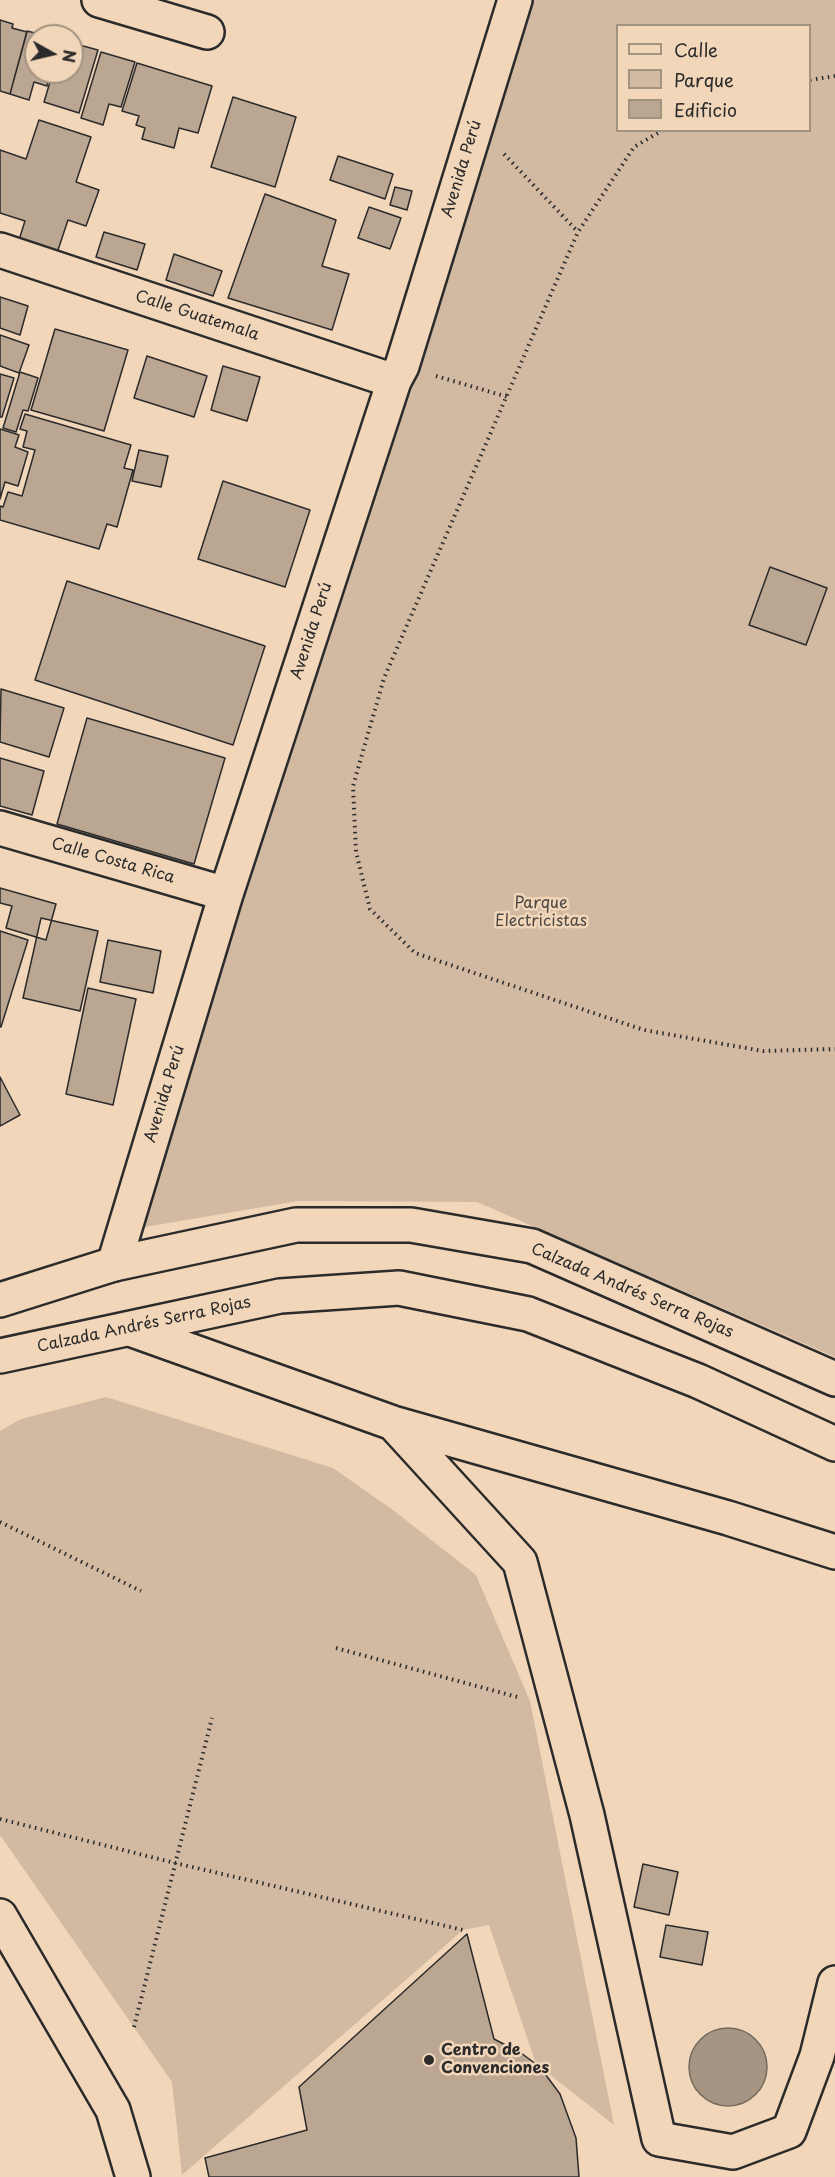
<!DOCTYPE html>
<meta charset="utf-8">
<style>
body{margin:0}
#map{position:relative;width:835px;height:2177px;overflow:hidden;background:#f2d6b9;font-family:"Playpen Sans",sans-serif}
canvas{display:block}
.legend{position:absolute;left:616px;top:24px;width:195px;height:108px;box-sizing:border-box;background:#f2d6b9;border:2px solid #a29280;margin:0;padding:8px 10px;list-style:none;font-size:18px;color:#2b2b2b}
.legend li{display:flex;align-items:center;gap:12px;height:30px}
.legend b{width:30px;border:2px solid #a29280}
.north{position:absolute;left:24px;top:24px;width:60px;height:60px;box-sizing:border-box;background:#f2d6b9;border:2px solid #a29280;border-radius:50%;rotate:98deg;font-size:16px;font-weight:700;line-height:24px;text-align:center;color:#2b2b2b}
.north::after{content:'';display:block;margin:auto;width:21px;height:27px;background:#2b2b2b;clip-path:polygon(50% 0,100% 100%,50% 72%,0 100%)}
</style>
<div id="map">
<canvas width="835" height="2177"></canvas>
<ul class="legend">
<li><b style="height:8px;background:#f2d6b9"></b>Calle</li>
<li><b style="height:16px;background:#d1baa1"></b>Parque</li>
<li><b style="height:16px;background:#bba692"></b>Edificio</li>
</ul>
<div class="north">N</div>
</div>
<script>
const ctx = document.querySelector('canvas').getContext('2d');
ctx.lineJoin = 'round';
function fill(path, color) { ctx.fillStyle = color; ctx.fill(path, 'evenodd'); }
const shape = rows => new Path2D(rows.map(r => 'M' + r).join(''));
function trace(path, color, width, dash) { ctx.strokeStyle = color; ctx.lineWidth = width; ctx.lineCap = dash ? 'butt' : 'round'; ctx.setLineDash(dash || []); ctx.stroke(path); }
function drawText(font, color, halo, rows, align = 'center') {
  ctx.font = font + ' "Playpen Sans",sans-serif'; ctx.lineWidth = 5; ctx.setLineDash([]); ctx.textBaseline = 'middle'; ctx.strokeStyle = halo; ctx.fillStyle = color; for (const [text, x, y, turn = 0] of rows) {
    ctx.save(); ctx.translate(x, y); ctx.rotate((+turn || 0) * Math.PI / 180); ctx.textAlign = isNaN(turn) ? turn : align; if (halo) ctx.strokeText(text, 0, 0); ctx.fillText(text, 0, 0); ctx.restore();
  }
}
const green = shape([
 [515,0,835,0,835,1357,477,1202,298,1201,139,1228],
 [618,26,810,26,810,130,618,130],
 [106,1397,333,1468,393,1510,476,1575,530,1701,614,2125,536,2064,489,1925,463,1930,182,2175,172,2082,0,1835,0,1431,21,1419]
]);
const water = shape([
 '689 2067a39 39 0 1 1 78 0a39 39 0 1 1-78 0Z'
]);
const building = shape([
 [0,20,13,24,12,28,27,32,10,94,0,91,0,20],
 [27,31,47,36,36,36,36,72,50,72,47,86,34,82,29,100,10,94,27,31],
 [72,43,98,50,79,113,44,102,53,72,72,72,72,43],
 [101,52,135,62,121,107,109,104,103,125,81,118,101,52],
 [137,63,212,86,198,133,179,128,174,148,142,139,145,128,136,125,139,116,122,111,137,63],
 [233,97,296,117,275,187,211,167,233,97],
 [39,120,91,137,76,182,99,190,86,226,68,220,56,256,18,243,25,221,0,213,0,150,26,159,39,120],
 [338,156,393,174,385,199,330,180,338,156],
 [395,187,412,191,407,210,390,205,395,187],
 [265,194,336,220,322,266,349,274,332,330,228,298,265,194],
 [369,207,401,218,390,249,358,238,369,207],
 [104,232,145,244,137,270,96,257,104,232],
 [174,254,222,271,213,296,166,280,174,254],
 [0,297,28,306,20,335,0,328,0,297],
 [55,329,128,350,104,431,31,410,55,329],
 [0,335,29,345,19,373,0,366,0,335],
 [147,356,207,376,194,417,134,398,147,356],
 [223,366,260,377,247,421,211,410,223,366],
 [20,372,38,378,28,411,23,410,16,432,3,428,20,372],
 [0,374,14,378,2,417,0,417,0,374],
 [25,414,131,445,124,468,133,470,117,527,107,524,99,549,0,520,0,506,3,507,8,492,22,496,35,450,23,447,27,431,20,429,25,414],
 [0,429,19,435,15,447,28,452,18,486,5,482,0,499,0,429],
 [139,450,168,456,161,487,132,481,139,450],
 [223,481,310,510,285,587,198,559,223,481],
 [770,567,827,588,806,645,749,625,770,567],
 [67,581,265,646,233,745,35,680,67,581],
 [1,689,64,708,49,757,0,742,1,689],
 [87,718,225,758,194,864,57,824,87,718],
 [0,758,44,771,32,815,0,806,0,758],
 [0,888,56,904,46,940,6,928,12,906,0,903,0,888],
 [41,918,98,931,80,1011,23,998,41,918],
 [0,931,28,940,1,1027,0,1027,0,931],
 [108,940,161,951,153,993,100,982,108,940],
 [88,988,136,999,113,1105,66,1094,88,988],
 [0,1077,20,1115,0,1126,0,1077],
 [643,1864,678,1872,669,1915,634,1907,643,1864],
 [666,1925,708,1932,702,1965,660,1957,666,1925],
 [467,1934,494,2039,521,2053,540,2067,560,2094,576,2138,579,2177,209,2177,205,2158,307,2130,299,2087,467,1934]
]);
const path = shape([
 [810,80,835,76],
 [663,130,634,147,578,232,384,678,353,786,356,852,370,909,415,953,644,1030,763,1051,835,1049],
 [504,154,578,232],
 [436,376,508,397],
 [0,1522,141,1591],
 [336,1648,521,1698],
 [0,1819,175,1863,463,1930],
 [134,2027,212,1718]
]);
const minor = shape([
 [99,0,207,32],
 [0,250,394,381],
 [0,828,226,894],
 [114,1264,226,894,394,381,402,366,515,0],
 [130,1329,393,1423,728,1518,835,1552],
 [393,1423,520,1562,587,1815,659,2139,733,2152,789,2131,817,2056,835,1983],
 [0,1916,113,2110,133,2177]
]);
const major = shape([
 [0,1300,114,1264,296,1225,411,1225,532,1246,835,1379],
 [0,1356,280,1296,399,1288,528,1314,698,1381,835,1444]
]);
const markers = [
 [429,2060,6,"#2b2b2b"]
];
const streetNames = [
 ["Avenida Perú",462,169,-73],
 ["Calle Guatemala",197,316,18],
 ["Avenida Perú",312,631,-72],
 ["Calle Costa Rica",113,861,16],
 ["Avenida Perú",165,1094,-73],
 ["Calzada Andrés Serra Rojas",632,1291,23],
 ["Calzada Andrés Serra Rojas",144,1325,-12]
];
const parkNames = [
 ["Parque",541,904],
 ["Electricistas",541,922]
];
const poiNames = [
 ["Centro de",441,2051],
 ["Convenciones",441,2069]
];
fill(green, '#d1baa1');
fill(water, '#a59582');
trace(water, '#746b5f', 1.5);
fill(building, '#bba692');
trace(building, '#2b2b2b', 1.5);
trace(minor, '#2b2b2b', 38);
trace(major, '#2b2b2b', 38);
trace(path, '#2b2b2b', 4, [1.5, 4.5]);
trace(minor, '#f2d6b9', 33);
trace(major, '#f2d6b9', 33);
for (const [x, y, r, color] of markers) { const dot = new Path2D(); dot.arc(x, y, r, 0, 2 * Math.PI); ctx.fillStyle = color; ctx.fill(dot); trace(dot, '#f2d6b9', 2); }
drawText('16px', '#2b2b2b', '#f2d6b9', streetNames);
drawText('16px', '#4c4843', '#f2d6b9', parkNames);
drawText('bold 16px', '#2b2b2b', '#f2d6b9', poiNames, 'left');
</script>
